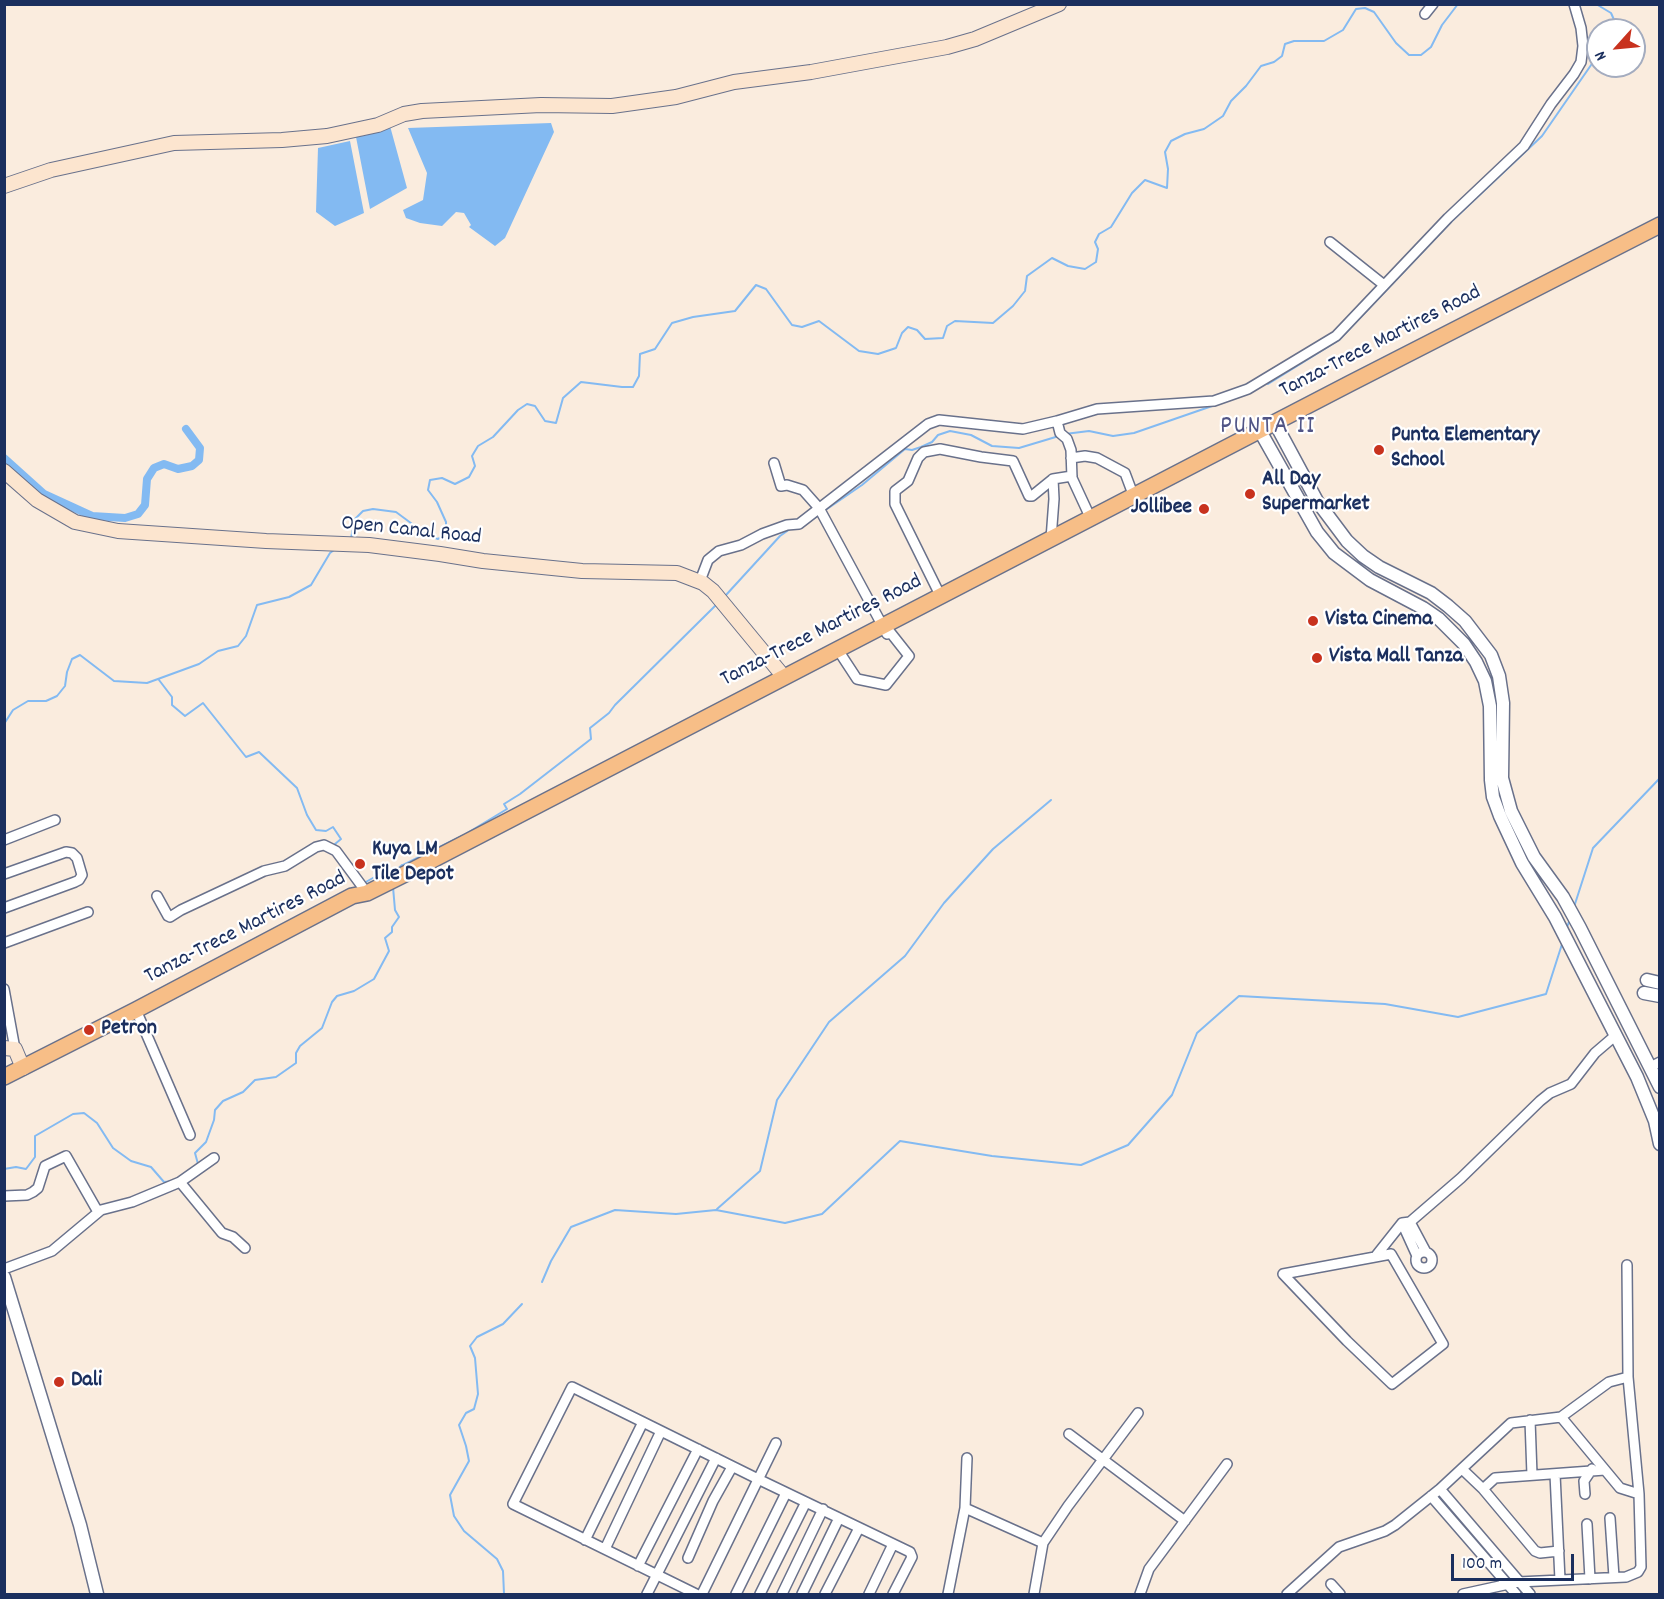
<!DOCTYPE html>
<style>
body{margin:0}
#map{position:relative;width:1664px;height:1599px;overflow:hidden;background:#faecde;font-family:Dekko,sans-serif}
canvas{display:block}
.frame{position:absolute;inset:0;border:6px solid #1b2f5e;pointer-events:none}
.north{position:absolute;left:1586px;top:18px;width:60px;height:60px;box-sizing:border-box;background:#fff;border:2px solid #a4acbf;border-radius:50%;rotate:243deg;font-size:16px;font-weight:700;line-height:24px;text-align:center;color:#1b2f5e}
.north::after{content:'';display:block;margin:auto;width:21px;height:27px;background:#c8321e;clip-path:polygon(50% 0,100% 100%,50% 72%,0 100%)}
.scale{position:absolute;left:1451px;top:1554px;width:123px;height:27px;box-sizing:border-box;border:3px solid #1b2f5e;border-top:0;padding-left:8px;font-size:18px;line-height:21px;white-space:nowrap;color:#1b2f5e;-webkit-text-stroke:4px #fff;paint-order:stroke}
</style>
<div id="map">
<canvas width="1664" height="1599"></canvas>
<div class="frame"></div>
<div class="north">N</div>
<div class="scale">100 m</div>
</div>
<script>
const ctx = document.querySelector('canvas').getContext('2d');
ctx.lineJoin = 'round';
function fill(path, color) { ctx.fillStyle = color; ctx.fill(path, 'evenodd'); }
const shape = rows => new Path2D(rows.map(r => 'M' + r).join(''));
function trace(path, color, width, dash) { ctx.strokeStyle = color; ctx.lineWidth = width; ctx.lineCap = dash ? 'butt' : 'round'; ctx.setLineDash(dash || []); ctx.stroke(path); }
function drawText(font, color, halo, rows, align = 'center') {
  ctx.font = font + ' Dekko,sans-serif'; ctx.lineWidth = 4.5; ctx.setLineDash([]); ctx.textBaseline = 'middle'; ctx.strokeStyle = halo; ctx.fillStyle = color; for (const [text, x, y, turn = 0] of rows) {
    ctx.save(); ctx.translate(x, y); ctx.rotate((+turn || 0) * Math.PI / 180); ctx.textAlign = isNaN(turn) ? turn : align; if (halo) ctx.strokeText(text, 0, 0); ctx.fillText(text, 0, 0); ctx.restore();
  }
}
const water = shape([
 [551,123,554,132,505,238,495,246,469,227,471,225,464,213,456,212,442,226,420,223,406,218,403,210,423,200,427,173,408,128],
 [390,126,407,188,370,209,356,137],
 [350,141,364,213,335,226,316,212,318,148]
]);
const stream = shape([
 [1596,4,1611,13,1615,22,1616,30],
 [1268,384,1339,340,1452,221,1542,136,1598,55],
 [1065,434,1089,431,1113,436,1134,433,1215,405],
 [827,509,862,485,905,449,912,450,921,447,932,442,938,435,950,431,971,435,992,446,1019,448,1059,436],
 [806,524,816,517],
 [351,538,355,519,363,511,373,509,396,512,427,535,438,539,446,533,446,522,437,502,428,490,430,480,442,478,455,484,469,477,475,466,472,456,478,446,493,437,518,410,527,404,535,406,545,421,556,423,563,398,581,382,622,387,633,387,639,376,640,354,655,349,672,323,693,317,735,311,756,285,766,289,792,325,802,327,819,321,859,351,878,354,896,348,902,333,908,327,917,330,925,339,943,338,947,326,955,321,993,323,1013,306,1025,291,1027,276,1052,258,1068,266,1085,269,1096,262,1098,249,1095,242,1099,234,1111,227,1132,193,1145,180,1167,188,1168,169,1165,152,1171,141,1185,134,1204,129,1223,116,1231,101,1246,86,1261,66,1274,62,1282,56,1285,44,1294,41,1324,41,1343,30,1356,9,1365,8,1374,12,1396,43,1409,55,1421,55,1431,47,1442,25,1458,4],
 [726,595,780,536,790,529],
 [159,680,172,697,172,705,185,716,203,703,246,757,259,752,297,788,307,815,316,830,326,831,333,827,341,839,335,844,337,848],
 [4,724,13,710,28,701,46,701,57,696,65,686,67,672,72,659,80,655,114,681,147,683,199,664,218,651,238,646,246,636,257,605,289,597,311,585,330,553,334,550],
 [403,865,464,835,507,809,504,804,520,794,591,739,590,728,609,713,615,705,716,605],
 [385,872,395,868],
 [393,873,402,865],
 [364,883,380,874],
 [1574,907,1593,848,1660,778],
 [1566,930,1570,919],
 [198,1164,195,1153,206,1142,214,1120,215,1110,223,1101,243,1092,255,1080,276,1077,296,1063,296,1053,300,1046,322,1028,332,1002,337,996,354,991,374,979,389,951,385,938,392,932,392,927,399,917,395,910,393,887],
 [4,1169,16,1167,26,1169,35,1157,35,1136,73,1114,84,1113,97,1123,113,1148,131,1161,151,1167,164,1182,174,1181],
 [717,1209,760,1171,777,1100,829,1022,905,956,944,903,993,849,1051,800],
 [542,1282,551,1261,571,1227,615,1210,676,1214,716,1210,785,1223,822,1214,900,1141,992,1156,1081,1165,1128,1145,1172,1095,1197,1033,1239,996,1385,1004,1458,1017,1546,994,1563,941],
 [504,1594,503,1571,497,1559,464,1531,454,1516,450,1495,469,1461,466,1446,459,1425,466,1413,474,1409,478,1394,475,1358,470,1346,477,1337,503,1324,522,1304]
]);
const canal = shape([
 [4,458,44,494,92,516,125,518,138,514,145,505,147,479,154,468,164,464,178,469,192,466,199,460,200,448,186,429]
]);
const minor = shape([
 [1425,14,1433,4],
 [1330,242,1384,285],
 [1057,421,1097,409,1214,401,1248,389,1336,336,1448,218,1524,146,1551,104,1574,74,1581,62,1583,46,1581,28,1574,4],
 [1071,458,1085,456,1097,458,1125,473,1134,497],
 [774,463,781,486,787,485,803,490,819,508,887,634,890,632,909,656,886,685,857,679,838,650],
 [1051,539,1054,499,1053,479,1072,476],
 [700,581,708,560,719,551,741,545,762,534,787,525,799,524,928,424,939,420,1023,429,1057,421,1060,433,1067,439,1071,450,1072,478,1091,519],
 [941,597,895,504,895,491,908,481,918,458,924,452,940,449,981,457,1013,461,1029,496,1032,496,1053,479],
 [4,840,55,820],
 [4,874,66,852,72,853,77,858,82,875,79,880,75,882,4,908],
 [157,896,168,916,170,917,181,910,264,871,285,866,316,847,324,845,336,851,367,893],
 [4,943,88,912],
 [4,989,15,1049],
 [136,1010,190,1135],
 [1650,1067,1660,1062],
 [180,1182,222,1233,233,1237,245,1248],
 [4,1196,27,1195,33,1192,38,1188,45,1166,66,1156,98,1212],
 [1410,1222,1426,1252],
 [1402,1223,1417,1256],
 '1416 1260a8 8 0 1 1 16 0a8 8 0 1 1-16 0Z',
 [1375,1257,1391,1254,1443,1344,1392,1384,1347,1341,1283,1274,1375,1257,1402,1223,1410,1222,1461,1178,1540,1101,1550,1093,1571,1084,1595,1053,1616,1035],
 [1627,1265,1628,1377],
 [4,1269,52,1251,101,1210,132,1202,180,1182,214,1158],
 [1561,1417,1620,1488,1639,1494],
 [1530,1420,1532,1475],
 [1069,1434,1185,1521],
 [1462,1469,1483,1489,1535,1551,1540,1553,1559,1551],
 [1555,1474,1560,1580],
 [1440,1489,1530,1594],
 [1483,1489,1495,1478,1605,1470],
 [1585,1494,1584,1481,1592,1469],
 [1431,1496,1516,1594],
 [965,1508,1043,1543,1034,1594],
 [1610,1518,1614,1577],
 [1587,1524,1590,1579],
 [585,1540,643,1422],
 [1043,1543,1068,1506,1138,1413],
 [605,1549,661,1431],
 [688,1558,713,1501,732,1467],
 [638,1566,698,1449],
 [1331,1584,1340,1594],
 [647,1594,716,1458],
 [696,1594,513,1504,572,1387,762,1481,910,1552,912,1557,893,1594],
 [702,1594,776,1443],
 [736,1594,786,1493],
 [760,1594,806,1502],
 [782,1594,823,1509],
 [802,1594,839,1518],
 [825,1594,859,1528],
 [869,1594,893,1544],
 [948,1594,965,1508,967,1458],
 [1140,1594,1149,1569,1227,1464],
 [1287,1594,1339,1547,1385,1531,1395,1525,1440,1489,1511,1423,1561,1417,1609,1382,1628,1377,1639,1494,1641,1567,1638,1572,1626,1577,1518,1582,1463,1594]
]);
const tertiary = shape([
 [1275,423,1317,501,1347,541,1363,556,1379,567,1431,593,1448,606,1465,621,1491,655,1499,676,1503,703,1502,778,1511,811,1534,857,1563,897,1580,928,1660,1087],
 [1260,431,1317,532,1334,553,1370,580,1423,608,1439,619,1464,644,1476,662,1485,681,1490,706,1491,780,1493,797,1500,816,1522,863,1555,917,1637,1077,1655,1121,1660,1144],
 [1647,980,1660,983],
 [1644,993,1660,996],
 [4,1277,80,1525,97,1594]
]);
const secondary = shape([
 [4,186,51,170,174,143,282,140,327,136,378,125,404,114,422,111,541,105,612,106,676,97,734,82,811,72,947,47,975,39,1059,4],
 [4,471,37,500,75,522,118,531,266,541,369,545,440,554,483,561,582,571,677,573,703,583,713,591,784,677],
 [4,1048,15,1049,23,1068]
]);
const primary = shape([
 [4,1077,136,1010,352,896,367,893,413,870,1349,384,1660,225]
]);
const markers = [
 [1379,450,6,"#c8321e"],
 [1250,494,6,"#c8321e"],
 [1204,509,6,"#c8321e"],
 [1313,621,6,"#c8321e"],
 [1317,658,6,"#c8321e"],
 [360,864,6,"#c8321e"],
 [89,1030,6,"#c8321e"],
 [59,1382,6,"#c8321e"]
];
const streetNames = [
 ["Tanza-Trece Martires Road",1381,343,-27],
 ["Open Canal Road",411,532,6],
 ["Tanza-Trece Martires Road",822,632,-27],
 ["Tanza-Trece Martires Road",246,929,-27]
];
const poiNames = [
 ["Punta Elementary",1391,437],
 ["School",1391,462],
 ["All Day",1262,481],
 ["Supermarket",1262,506],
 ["Jollibee",1192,509,"right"],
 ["Vista Cinema",1325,621],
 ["Vista Mall Tanza",1329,658],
 ["Kuya LM",372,851],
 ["Tile Depot",372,876],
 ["Petron",101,1030],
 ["Dali",71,1382]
];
const quarterNames = [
 ["PUNTA II",1268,428]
];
fill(water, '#83baf2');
trace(stream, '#83baf2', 2);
trace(canal, '#83baf2', 8);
trace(minor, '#69718b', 12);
trace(tertiary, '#69718b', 15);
trace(secondary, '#69718b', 16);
trace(primary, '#69718b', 18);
trace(minor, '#fff', 9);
trace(tertiary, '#fff', 12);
trace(secondary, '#fce5cf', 14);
trace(primary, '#f7be87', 15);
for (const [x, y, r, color] of markers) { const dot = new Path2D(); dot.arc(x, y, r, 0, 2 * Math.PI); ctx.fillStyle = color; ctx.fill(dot); trace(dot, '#fff', 2); }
drawText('22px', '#1b2f5e', '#fff', streetNames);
drawText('bold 22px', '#1b2f5e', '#fff', poiNames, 'left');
ctx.letterSpacing = '1.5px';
drawText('26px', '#515586', '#fff', quarterNames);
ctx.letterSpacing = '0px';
</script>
